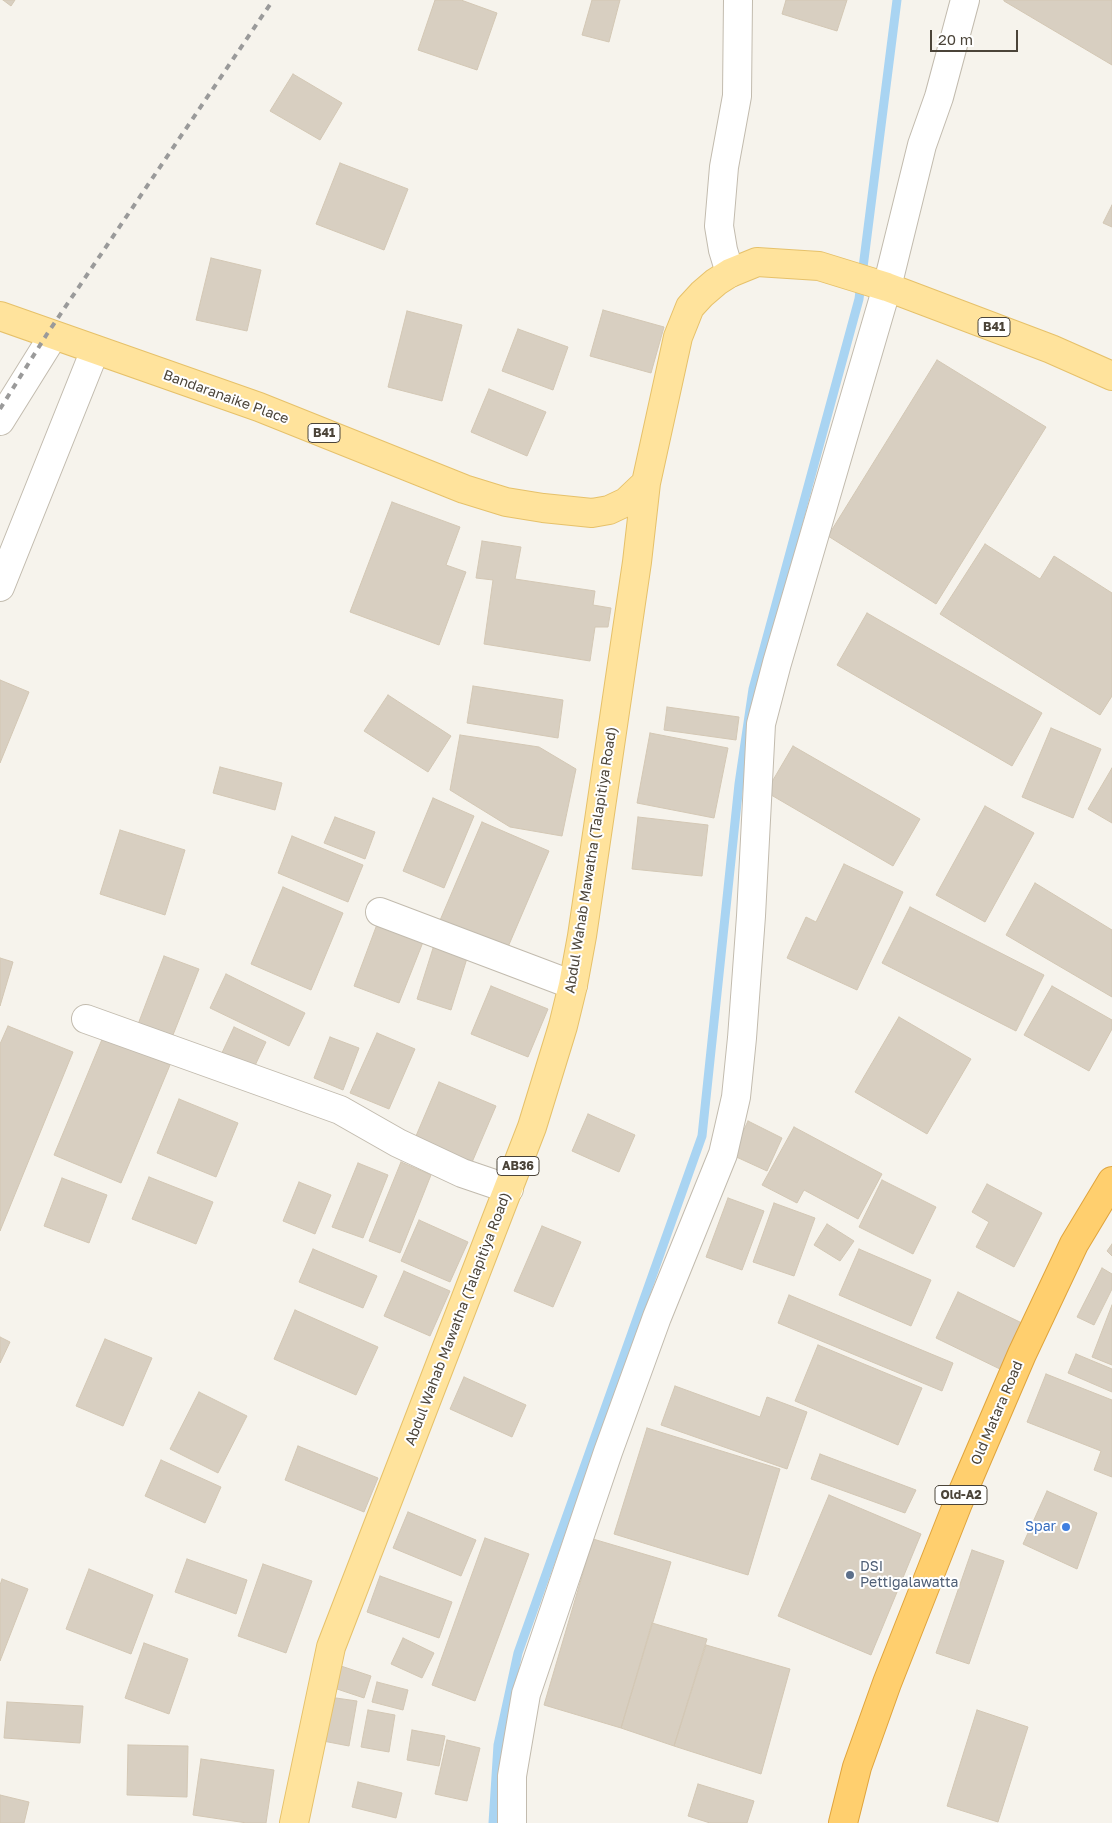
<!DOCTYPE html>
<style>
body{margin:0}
#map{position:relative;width:1112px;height:1823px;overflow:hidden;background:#f6f3ec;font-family:"Golos Text",sans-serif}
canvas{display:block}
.scale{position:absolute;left:930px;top:30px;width:88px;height:22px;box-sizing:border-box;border:2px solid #4b4439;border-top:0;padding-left:6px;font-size:15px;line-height:18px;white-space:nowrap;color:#4b4439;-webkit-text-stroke:4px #fff;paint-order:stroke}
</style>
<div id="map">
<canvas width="1112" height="1823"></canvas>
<div class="scale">20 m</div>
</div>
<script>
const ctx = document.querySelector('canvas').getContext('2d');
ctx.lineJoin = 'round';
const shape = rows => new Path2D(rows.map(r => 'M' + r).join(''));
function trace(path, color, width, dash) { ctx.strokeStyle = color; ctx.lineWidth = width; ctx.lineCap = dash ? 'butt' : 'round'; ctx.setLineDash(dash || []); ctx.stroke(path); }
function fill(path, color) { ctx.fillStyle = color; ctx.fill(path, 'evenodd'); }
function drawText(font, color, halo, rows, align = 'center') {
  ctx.font = font + ' "Golos Text",sans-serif'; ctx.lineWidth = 4; ctx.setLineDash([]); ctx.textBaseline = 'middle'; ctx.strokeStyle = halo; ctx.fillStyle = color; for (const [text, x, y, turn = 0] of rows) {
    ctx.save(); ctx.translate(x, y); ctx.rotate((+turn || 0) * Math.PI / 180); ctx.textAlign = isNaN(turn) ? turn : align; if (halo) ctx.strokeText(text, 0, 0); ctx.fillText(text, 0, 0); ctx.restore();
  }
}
const stream = shape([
 [493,1823,498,1745,518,1653,702,1136,739,784,753,689,859,299,897,0]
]);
const building = shape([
 [3,0,15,0,11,6,3,0],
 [435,0,461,0,497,13,477,70,418,50,435,0],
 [592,0,620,0,609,42,582,35,592,0],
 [786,0,847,0,837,31,782,14,786,0],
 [1004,0,1112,0,1112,65,1004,1,1004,0],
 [293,74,342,103,320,140,270,111,293,74],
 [340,163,408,189,384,250,316,224,340,163],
 [1112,205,1112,227,1103,223,1112,205],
 [211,258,261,270,247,331,196,320,211,258],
 [603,310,664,327,651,373,590,356,603,310],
 [407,311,462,325,442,401,388,387,407,311],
 [518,329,568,347,553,390,502,371,518,329],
 [937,360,1046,427,936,604,828,536,937,360],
 [489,389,546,412,527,456,471,432,489,389],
 [392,502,460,527,446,565,466,572,439,645,350,612,392,502],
 [482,541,521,547,515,579,595,591,593,605,611,608,608,627,595,627,590,661,484,644,493,580,476,578,482,541],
 [985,544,1040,579,1054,556,1112,593,1112,696,1100,715,940,614,985,544],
 [867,613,1042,713,1012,766,837,665,867,613],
 [0,680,29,692,0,763,0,680],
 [473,686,563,700,558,738,467,723,473,686],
 [388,695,451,736,428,772,364,731,388,695],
 [667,707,739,717,736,740,664,730,667,707],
 [1051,728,1101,749,1073,818,1022,797,1051,728],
 [650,733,728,748,714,818,637,803,650,733],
 [460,735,539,747,576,769,562,836,510,827,450,790,460,735],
 [793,746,920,819,893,866,766,792,793,746],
 [220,767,282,783,275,810,213,793,220,767],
 [1112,768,1112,823,1088,809,1112,768],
 [433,798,474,816,444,888,403,871,433,798],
 [985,806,1034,833,985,922,936,895,985,806],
 [335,817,375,832,365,859,324,843,335,817],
 [638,817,708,825,702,876,632,869,638,817],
 [482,822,549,851,505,954,438,925,482,822],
 [120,830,185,850,165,915,100,894,120,830],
 [292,836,363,865,348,902,278,873,292,836],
 [844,864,903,892,857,990,787,958,806,917,816,922,844,864],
 [1035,883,1112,930,1112,997,1006,935,1035,883],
 [283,887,343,913,311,990,251,964,283,887],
 [910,907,1044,975,1016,1031,882,963,910,907],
 [379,919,425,937,399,1003,354,986,379,919],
 [434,945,468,955,451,1010,417,999,434,945],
 [164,956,199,969,171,1040,137,1027,164,956],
 [0,958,13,962,0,1006,0,958],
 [226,974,305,1013,289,1046,210,1008,226,974],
 [491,986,548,1009,528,1057,471,1034,491,986],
 [1052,986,1112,1020,1112,1029,1089,1071,1024,1035,1052,986],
 [899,1017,971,1059,927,1134,855,1092,899,1017],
 [8,1026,73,1052,0,1231,0,1044,8,1026],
 [234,1027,266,1042,252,1072,220,1057,234,1027],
 [377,1033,415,1049,389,1109,350,1093,377,1033],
 [103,1037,170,1065,121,1183,54,1155,103,1037],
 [330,1037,359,1048,343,1090,314,1078,330,1037],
 [439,1082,496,1106,470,1167,413,1143,439,1082],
 [179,1099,238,1123,216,1177,157,1153,179,1099],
 [588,1114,635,1135,619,1172,572,1151,588,1114],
 [748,1121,782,1138,767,1171,732,1155,748,1121],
 [794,1127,882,1174,858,1219,804,1190,797,1203,762,1185,794,1127],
 [401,1162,431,1175,400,1253,369,1241,401,1162],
 [358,1163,388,1175,363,1238,332,1227,358,1163],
 [149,1177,213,1202,196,1244,132,1219,149,1177],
 [62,1178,107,1195,89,1243,44,1226,62,1178],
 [882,1180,936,1207,913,1254,859,1227,882,1180],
 [299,1182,331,1195,315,1234,283,1221,299,1182],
 [987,1184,1042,1213,1014,1267,976,1247,989,1222,972,1212,987,1184],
 [728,1198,764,1211,742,1270,706,1257,728,1198],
 [774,1203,815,1218,794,1276,753,1262,774,1203],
 [419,1220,468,1242,450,1282,401,1261,419,1220],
 [827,1224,854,1241,840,1261,814,1245,827,1224],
 [542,1226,581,1242,553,1307,514,1291,542,1226],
 [1112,1244,1112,1256,1107,1251,1112,1244],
 [313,1249,377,1276,363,1308,299,1282,313,1249],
 [859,1249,931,1280,911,1326,839,1295,859,1249],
 [1102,1268,1112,1274,1112,1289,1094,1325,1077,1317,1102,1268],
 [404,1271,450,1291,430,1336,384,1316,404,1271],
 [958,1292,1026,1325,1004,1371,936,1338,958,1292],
 [789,1295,953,1363,942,1391,778,1323,789,1295],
 [1112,1305,1112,1365,1092,1357,1112,1305],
 [295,1310,378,1347,356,1395,274,1359,295,1310],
 [0,1337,10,1342,0,1363,0,1337],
 [105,1339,152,1358,123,1426,76,1406,105,1339],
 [818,1345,922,1388,898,1445,795,1401,818,1345],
 [1076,1354,1112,1369,1112,1392,1068,1373,1076,1354],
 [1046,1374,1112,1400,1112,1477,1094,1470,1101,1451,1027,1422,1046,1374],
 [464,1377,526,1405,512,1437,450,1409,464,1377],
 [675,1386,760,1417,767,1397,807,1412,787,1469,661,1425,675,1386],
 [199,1392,247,1416,218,1473,170,1449,199,1392],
 [647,1428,780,1469,748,1575,614,1534,647,1428],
 [298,1446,378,1478,364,1512,285,1480,298,1446],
 [820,1454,916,1490,905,1513,811,1479,820,1454],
 [161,1460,221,1487,205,1523,145,1496,161,1460],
 [1047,1491,1097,1513,1077,1569,1023,1544,1047,1491],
 [829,1495,921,1534,871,1655,778,1616,829,1495],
 [408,1512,476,1540,461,1576,393,1548,408,1512],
 [485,1538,529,1554,475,1701,432,1685,485,1538],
 [593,1539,671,1562,621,1728,544,1705,593,1539],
 [972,1550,1004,1561,969,1664,936,1653,972,1550],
 [187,1559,247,1580,236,1614,175,1592,187,1559],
 [263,1564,312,1581,286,1653,238,1636,263,1564],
 [89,1569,153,1595,131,1654,66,1629,89,1569],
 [380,1576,452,1602,439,1638,367,1612,380,1576],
 [2,1579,28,1589,0,1661,0,1585,2,1579],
 [652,1623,707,1639,674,1746,621,1728,652,1623],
 [403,1638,434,1653,422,1678,391,1664,403,1638],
 [144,1643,188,1659,169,1714,125,1698,144,1643],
 [706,1645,790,1669,761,1774,674,1746,706,1645],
 [341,1666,371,1676,364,1698,334,1688,341,1666],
 [377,1682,408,1690,403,1710,372,1702,377,1682],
 [329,1697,357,1701,349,1746,323,1741,329,1697],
 [7,1702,83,1706,80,1743,4,1738,7,1702],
 [368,1710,395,1715,389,1752,361,1747,368,1710],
 [977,1710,1028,1727,998,1822,947,1806,977,1710],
 [412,1730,445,1736,439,1766,407,1760,412,1730],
 [447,1740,480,1748,467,1801,435,1794,447,1740],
 [128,1745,188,1746,187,1797,127,1795,128,1745],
 [201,1759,274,1770,266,1823,247,1823,193,1815,201,1759],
 [358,1782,402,1793,396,1818,352,1807,358,1782],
 [698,1784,754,1801,747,1823,710,1823,688,1816,698,1784],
 [0,1795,29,1802,24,1823,0,1823,0,1795]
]);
const street = shape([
 [730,273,723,250,719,226,724,167,737,96,738,0],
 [0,421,53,336],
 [0,587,95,350],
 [380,912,573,985],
 [86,1019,340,1110,398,1143,462,1173,509,1189],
 [512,1823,512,1776,526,1694,608,1452,657,1317,723,1154,736,1097,742,1038,751,916,761,724,777,663,887,287,922,145,939,97,965,0]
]);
const primary = shape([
 [0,316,259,407,464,489,506,502,543,508,592,513,609,510,626,502,646,483],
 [294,1823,331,1647,532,1127,563,1026,573,985,582,936,637,562,646,483,678,337,690,307,702,294,716,282,730,273,757,262,819,266,887,287,1051,349,1112,376]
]);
const highway = shape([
 [843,1823,857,1767,887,1683,958,1503,1022,1354,1074,1244,1112,1181]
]);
const rail = shape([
 [0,409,47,334,273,0]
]);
const markers = [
 [1066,1527,5,"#3f7fe0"],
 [850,1575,5,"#5c6f8a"]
];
const shields = [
 [994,327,32],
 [324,433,32],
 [518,1166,42],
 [961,1495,52]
];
const shieldNames = [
 ["B41",994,327],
 ["B41",324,433],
 ["AB36",518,1166],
 ["Old-A2",961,1495]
];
const streetNames = [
 ["Bandaranaike Place",226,397,20],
 ["Abdul Wahab Mawatha (Talapitiya Road)",591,860,-81],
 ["Abdul Wahab Mawatha (Talapitiya Road)",458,1319,-69],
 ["Old Matara Road",997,1413,-67]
];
const shopNames = [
 ["Spar",1056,1527]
];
const serviceNames = [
 ["DSI",860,1567],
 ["Pettigalawatta",860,1583]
];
trace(stream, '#a9d4f2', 9);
fill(building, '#d8cfc1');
trace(building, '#d3c7b4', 1);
trace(street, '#c2bbae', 30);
trace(primary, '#e6c16a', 30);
trace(highway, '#e0a43c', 30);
trace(street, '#fff', 28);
trace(primary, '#ffe39c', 28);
trace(highway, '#ffcf6e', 28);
trace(rail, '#9a9a9a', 4, [6, 6]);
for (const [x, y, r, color] of markers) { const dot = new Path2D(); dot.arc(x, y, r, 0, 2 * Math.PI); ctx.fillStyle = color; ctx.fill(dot); trace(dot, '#fff', 2); }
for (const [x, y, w] of shields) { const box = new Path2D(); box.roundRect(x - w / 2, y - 9.5, w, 19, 4); ctx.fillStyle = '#fff'; ctx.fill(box); trace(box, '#4b4439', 1); }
drawText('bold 12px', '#4b4439', null, shieldNames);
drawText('14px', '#4b4439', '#fff', streetNames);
drawText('14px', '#366cbe', '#fff', shopNames, 'right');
drawText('14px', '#4e5e75', '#fff', serviceNames, 'left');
</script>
